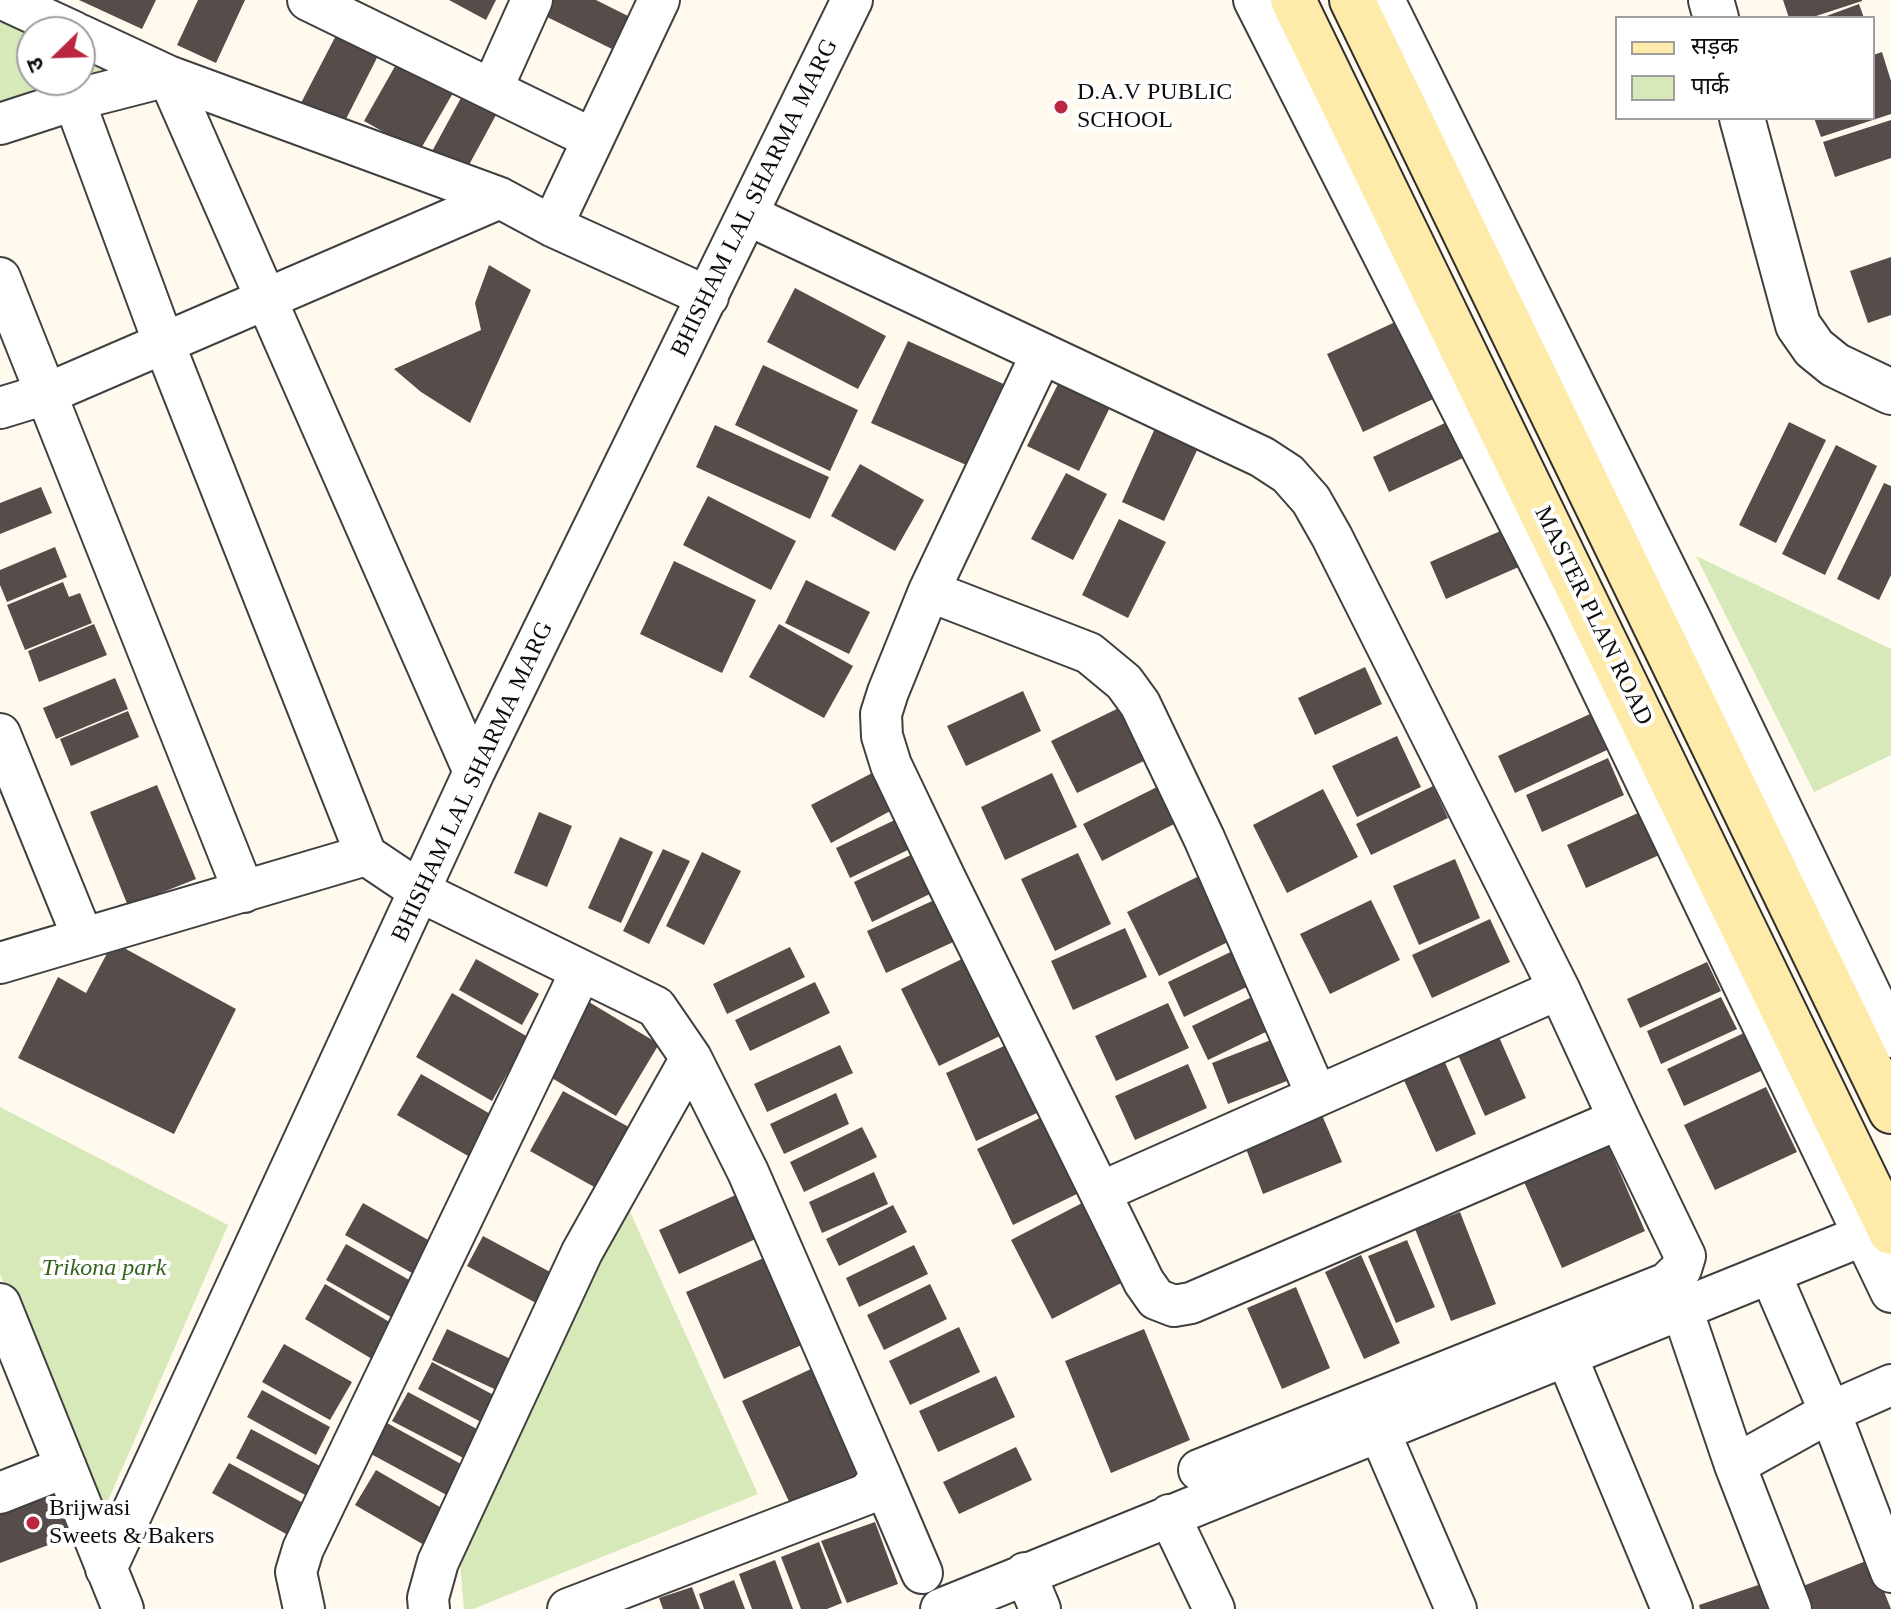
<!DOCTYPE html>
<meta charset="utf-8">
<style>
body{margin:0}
#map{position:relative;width:1891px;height:1609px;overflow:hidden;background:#fff9ee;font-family:"Times New Roman","Noto Sans Devanagari",serif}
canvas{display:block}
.legend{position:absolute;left:1615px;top:16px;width:260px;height:104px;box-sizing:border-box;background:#fff;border:2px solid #9e9e9e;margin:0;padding:10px 14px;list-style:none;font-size:24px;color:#0d0d0d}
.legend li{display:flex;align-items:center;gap:16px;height:40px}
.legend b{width:40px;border:2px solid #9e9e9e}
.north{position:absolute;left:16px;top:16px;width:80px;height:80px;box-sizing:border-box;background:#fff;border:2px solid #9e9e9e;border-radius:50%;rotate:247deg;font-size:22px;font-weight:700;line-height:32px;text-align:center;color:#0d0d0d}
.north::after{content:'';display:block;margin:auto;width:28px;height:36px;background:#bb2740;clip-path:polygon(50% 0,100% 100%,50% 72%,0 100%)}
</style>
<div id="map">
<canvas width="1891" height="1609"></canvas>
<ul class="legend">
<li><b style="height:10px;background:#feeaa9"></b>सड़क</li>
<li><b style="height:22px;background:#d7e9b8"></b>पार्क</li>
</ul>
<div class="north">उ</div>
</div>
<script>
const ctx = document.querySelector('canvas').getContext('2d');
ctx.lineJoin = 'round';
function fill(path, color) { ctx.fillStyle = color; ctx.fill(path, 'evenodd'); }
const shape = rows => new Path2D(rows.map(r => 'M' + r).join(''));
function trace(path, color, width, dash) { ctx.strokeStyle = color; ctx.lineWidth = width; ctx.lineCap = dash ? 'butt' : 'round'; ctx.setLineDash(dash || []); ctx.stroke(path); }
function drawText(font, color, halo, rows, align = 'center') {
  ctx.font = font + ' "Times New Roman",serif'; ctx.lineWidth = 8; ctx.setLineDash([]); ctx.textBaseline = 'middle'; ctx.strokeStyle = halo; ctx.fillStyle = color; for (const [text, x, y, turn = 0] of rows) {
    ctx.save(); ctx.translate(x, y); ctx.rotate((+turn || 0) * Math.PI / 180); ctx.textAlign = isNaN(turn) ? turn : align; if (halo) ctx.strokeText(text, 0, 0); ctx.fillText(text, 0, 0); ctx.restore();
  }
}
const green = shape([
 [0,5,32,32,32,80,80,80,80,46,128,71,0,120],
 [1696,556,1891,649,1891,755,1814,792],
 [0,1107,228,1225,101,1517,0,1274],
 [626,1203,758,1494,473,1609,464,1609,459,1552]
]);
const building = shape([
 [79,0,156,0,142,29],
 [198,0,245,0,216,63,177,45],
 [449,0,496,0,486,20],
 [543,0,596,0,628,16,612,49,537,12],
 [1783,0,1862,0,1862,1,1810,18,1789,18],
 [1859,4,1864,18,1821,18],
 [345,18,386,40,344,123,301,103],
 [1882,52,1891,81,1891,114,1821,137,1814,118,1873,118,1873,55],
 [398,61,453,93,419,152,364,121],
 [468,85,502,104,463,176,429,157],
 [1891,120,1891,158,1835,177,1823,142],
 [1891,257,1891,315,1868,323,1850,271],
 [489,265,531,290,470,423,421,392,394,369,481,330,475,303],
 [795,288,886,336,858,389,767,342],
 [1410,315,1446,393,1363,432,1327,354],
 [908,341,1008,386,973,468,871,423],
 [763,365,858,410,830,471,735,425],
 [1064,372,1115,397,1079,471,1027,446],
 [1447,422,1463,458,1389,492,1373,457],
 [1789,422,1826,440,1776,543,1739,525],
 [715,425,829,477,810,519,696,467],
 [1156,426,1199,446,1164,521,1122,502],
 [1836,445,1877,466,1825,575,1782,554],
 [860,464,924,500,895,551,831,516],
 [1066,473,1107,494,1073,560,1031,539],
 [1884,483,1891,486,1891,575,1879,600,1837,579],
 [41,487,52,513,0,534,0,503],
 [708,496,796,541,771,590,683,545],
 [1119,519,1166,542,1128,618,1082,595],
 [1505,529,1521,566,1446,599,1430,562],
 [55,547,67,577,7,602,0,585,0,570],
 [674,561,756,600,722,673,640,634],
 [806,580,870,612,849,654,785,623],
 [63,582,69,597,80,593,92,623,25,650,7,605],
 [94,624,107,655,39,682,28,651],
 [779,624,853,666,824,718,749,677],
 [1365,667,1382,704,1315,735,1298,698],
 [115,678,128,709,56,739,43,708],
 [1023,691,1041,731,966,766,947,726],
 [1125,705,1150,758,1077,793,1051,741],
 [128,711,139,737,71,766,60,739],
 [1590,714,1607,750,1515,793,1498,756],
 [1397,736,1421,787,1357,817,1332,766],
 [1608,758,1624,795,1542,832,1526,795],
 [874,772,894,809,831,843,811,805],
 [1052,773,1077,827,1005,860,981,807],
 [157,785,196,879,128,906,90,812],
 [1159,786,1178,822,1102,861,1083,824],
 [1433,786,1448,818,1371,855,1356,824],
 [1323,789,1358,857,1287,893,1253,825],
 [1647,809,1666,852,1586,888,1567,845],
 [539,812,572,826,547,887,514,873],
 [899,818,914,847,850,878,836,848],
 [620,837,653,852,621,923,588,908],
 [663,849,690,861,649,944,623,931],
 [702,852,741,871,704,945,666,926],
 [917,852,936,891,872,922,854,882],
 [1078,853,1111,924,1055,951,1021,879],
 [1455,859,1480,918,1419,945,1393,886],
 [1199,876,1230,941,1159,976,1127,912],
 [943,896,962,938,886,973,867,931],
 [1371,900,1400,960,1330,994,1300,934],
 [1490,919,1510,962,1432,998,1412,955],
 [1125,928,1147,977,1073,1010,1051,961],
 [113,942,236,1009,174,1134,18,1058,58,977,86,993],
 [790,947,805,977,727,1014,713,984],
 [1239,948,1255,983,1184,1017,1168,982],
 [972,954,1010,1031,939,1066,901,989],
 [476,959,539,994,522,1025,459,990],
 [1707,962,1721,991,1640,1028,1627,999],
 [815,982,830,1013,750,1051,735,1020],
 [452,993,528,1037,492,1101,416,1057],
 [1256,995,1272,1029,1208,1060,1192,1026],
 [1721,997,1737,1029,1661,1064,1647,1031],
 [589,1002,659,1044,616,1116,545,1074],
 [1168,1003,1189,1048,1116,1081,1095,1036],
 [1495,1028,1526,1098,1485,1116,1454,1046],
 [1746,1032,1763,1070,1684,1106,1667,1069],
 [1276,1038,1292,1079,1228,1104,1212,1063],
 [1017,1040,1048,1108,976,1141,946,1073],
 [840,1045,853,1073,767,1112,754,1084],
 [1440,1051,1476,1134,1436,1152,1399,1069],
 [1188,1064,1207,1108,1135,1140,1115,1096],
 [421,1074,499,1119,475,1160,397,1115],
 [1766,1087,1797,1152,1715,1190,1684,1125],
 [563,1091,638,1132,605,1193,530,1151],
 [836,1093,849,1124,784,1154,770,1124],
 [1046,1115,1083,1191,1013,1225,977,1149],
 [1322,1115,1342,1162,1263,1194,1245,1146],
 [862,1127,877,1157,804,1192,790,1162],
 [1605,1138,1645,1231,1562,1268,1521,1175],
 [874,1172,888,1204,822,1233,809,1202],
 [742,1192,762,1236,679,1274,659,1230],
 [1084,1202,1125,1281,1052,1319,1011,1240],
 [363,1203,437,1245,419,1277,345,1235],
 [893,1205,907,1232,839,1266,826,1239],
 [1460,1212,1496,1304,1451,1321,1415,1229],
 [483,1236,552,1273,536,1303,467,1266],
 [1407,1240,1435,1307,1396,1323,1368,1256],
 [346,1244,418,1285,398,1321,326,1280],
 [914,1245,928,1274,859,1307,846,1278],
 [1361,1255,1400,1343,1364,1359,1325,1272],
 [766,1257,804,1344,724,1379,686,1292],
 [325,1284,398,1327,377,1362,305,1319],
 [930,1284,947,1319,884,1350,867,1315],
 [1296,1287,1330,1368,1282,1389,1247,1308],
 [959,1327,980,1372,910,1405,889,1361],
 [447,1329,517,1362,503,1393,432,1360],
 [1144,1329,1190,1440,1111,1473,1065,1361],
 [284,1344,352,1382,330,1420,262,1382],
 [432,1362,501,1399,487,1425,418,1389],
 [811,1369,861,1476,792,1508,742,1401],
 [996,1376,1015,1417,938,1452,919,1411],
 [262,1390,330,1427,316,1455,247,1417],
 [408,1392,488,1435,473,1463,392,1421],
 [387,1423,470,1469,454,1499,371,1454],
 [251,1429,322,1467,307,1496,236,1458],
 [1016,1447,1032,1480,959,1514,943,1482],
 [229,1463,305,1504,288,1535,212,1493],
 [376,1470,452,1514,431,1549,355,1505],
 [53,1490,70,1537,0,1563,0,1508],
 [875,1522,898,1584,847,1603,821,1541],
 [819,1542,842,1603,827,1609,801,1609,781,1557],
 [1871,1559,1891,1609,1795,1609,1788,1592],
 [775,1560,793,1609,752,1609,739,1574],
 [1776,1579,1786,1609,1700,1609,1699,1605],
 [734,1580,745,1609,704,1609,699,1594],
 [692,1587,700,1609,663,1609,659,1598]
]);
const minor = shape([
 [5,0,74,32],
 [308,0,593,139],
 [1254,0,1570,623,1891,1292],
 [1384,0,1690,618,1891,1037],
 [80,35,168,76,474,772],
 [492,89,532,0],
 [74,100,163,341,366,855],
 [0,124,74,100,168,76,500,198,552,226,708,297],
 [748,215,1262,457,1288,474,1311,500,1332,537,1559,989,1619,1119,1191,1303,1174,1306,1156,1299,1144,1282,946,880,891,765,882,736,881,714,888,692,929,591,1041,355],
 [552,226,659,0],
 [0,278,244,892],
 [0,408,46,394,500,198],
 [929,591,1089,653,1124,682,1140,704,1204,838,1317,1096,1559,989],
 [0,734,83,938],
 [0,963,366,855,421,892,656,1007,691,1058,748,1172,881,1477,867,1494,568,1609],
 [1101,1192,1317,1096],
 [1770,1273,1830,1412,1891,1572],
 [0,1304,123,1609],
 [1682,1309,1735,1465,1791,1609],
 [1566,1355,1672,1609],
 [1379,1431,1456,1609],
 [1735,1465,1830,1412,1891,1385],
 [1199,1470,1667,1283,1681,1269,1685,1256,1619,1119],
 [881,1477,922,1573],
 [0,1493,66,1467],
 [1169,1515,1214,1609],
 [106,1569,474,772,852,0],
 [1025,1573,1040,1609],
 [304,1609,296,1572,303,1549,581,971],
 [429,1609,428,1598,438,1562,582,1252,691,1058],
 [941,1609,1864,1235]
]);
const tertiary = shape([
 [1711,0,1716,18],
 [1742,118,1798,325,1814,348,1835,365,1891,392]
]);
const secondary = shape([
 [1293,0,1891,1232],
 [1352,0,1891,1111]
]);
const markers = [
 [1061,107,8,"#bb2740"],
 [33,1523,8,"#bb2740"]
];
const poiNames = [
 ["D.A.V PUBLIC",1077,93],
 ["SCHOOL",1077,121],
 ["Brijwasi",49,1509],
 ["Sweets & Bakers",49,1537]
];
const streetNames = [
 ["BHISHAM LAL SHARMA MARG",755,198,-64],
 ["MASTER PLAN ROAD",1593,616,64],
 ["BHISHAM LAL SHARMA MARG",473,782,-65]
];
const parkNames = [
 ["Trikona park",104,1269]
];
fill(green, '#d7e9b8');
fill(building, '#564d4a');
trace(minor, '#404040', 44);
trace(tertiary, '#404040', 48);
trace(secondary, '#2f2f2f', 48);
trace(minor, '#fff', 40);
trace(tertiary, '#fff', 44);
trace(secondary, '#feeaa9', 44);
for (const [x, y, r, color] of markers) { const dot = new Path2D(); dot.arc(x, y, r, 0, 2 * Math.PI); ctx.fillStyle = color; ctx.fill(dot); trace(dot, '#fff', 3); }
drawText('24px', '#0d0d0d', '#fff', poiNames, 'left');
drawText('24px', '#0d0d0d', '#fff', streetNames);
drawText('italic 24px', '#35641e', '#fff', parkNames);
</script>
